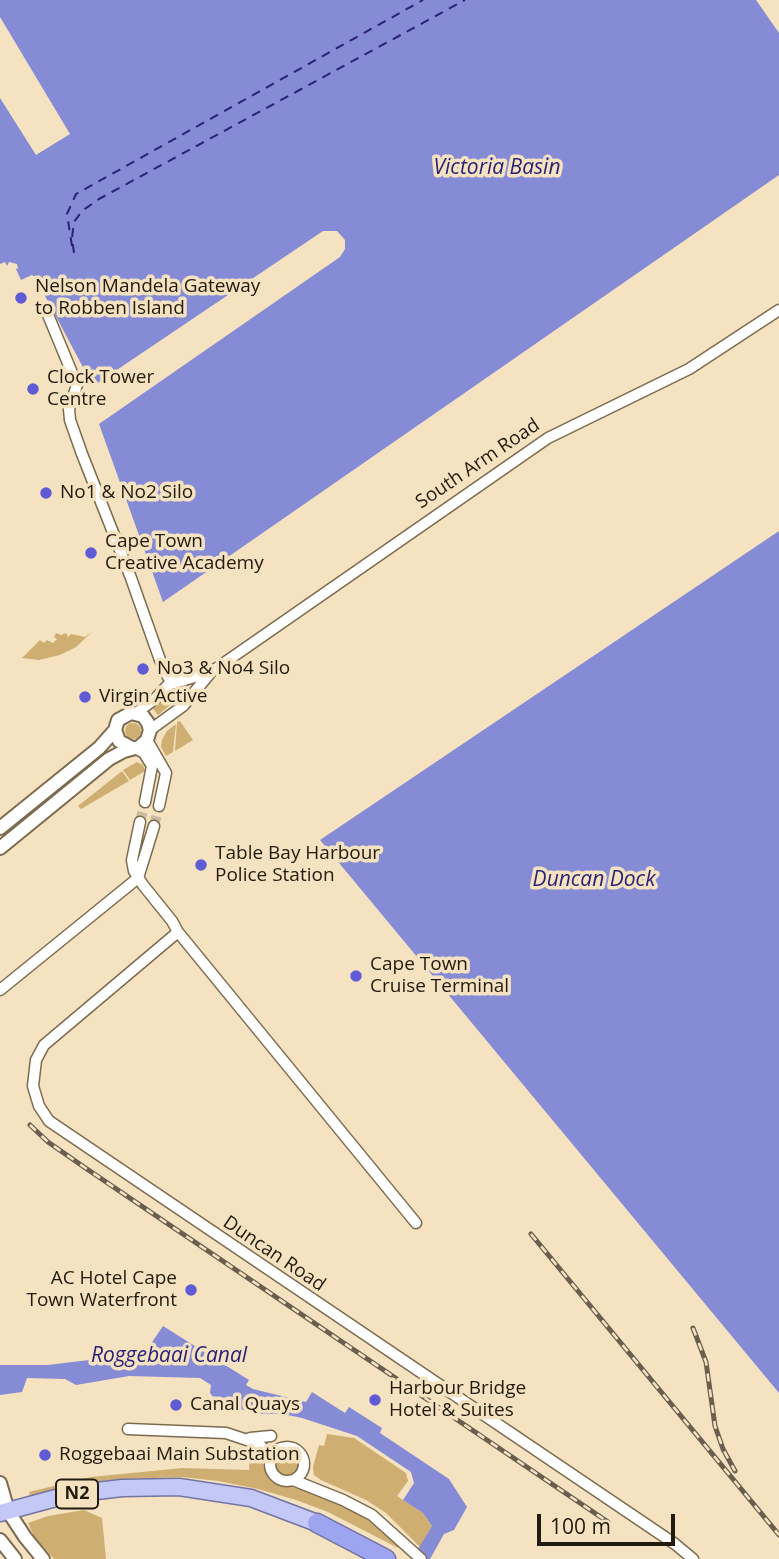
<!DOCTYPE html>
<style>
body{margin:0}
#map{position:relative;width:779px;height:1559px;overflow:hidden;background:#f5e2c1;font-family:"Open Sans",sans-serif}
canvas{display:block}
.scale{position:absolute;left:537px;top:1514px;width:138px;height:32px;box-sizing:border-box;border:4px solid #221b0f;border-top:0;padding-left:9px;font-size:21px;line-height:24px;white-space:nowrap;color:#221b0f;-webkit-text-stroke:5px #f5e2c1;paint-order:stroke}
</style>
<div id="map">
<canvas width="779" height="1559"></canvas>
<div class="scale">100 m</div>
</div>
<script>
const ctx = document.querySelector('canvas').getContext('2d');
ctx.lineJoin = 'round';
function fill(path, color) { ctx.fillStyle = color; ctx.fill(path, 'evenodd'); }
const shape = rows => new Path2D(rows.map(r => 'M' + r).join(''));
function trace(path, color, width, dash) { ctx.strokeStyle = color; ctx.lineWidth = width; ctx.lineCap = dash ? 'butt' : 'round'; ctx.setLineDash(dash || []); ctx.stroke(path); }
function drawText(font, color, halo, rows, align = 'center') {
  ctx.font = font + ' "Open Sans",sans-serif'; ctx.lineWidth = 7; ctx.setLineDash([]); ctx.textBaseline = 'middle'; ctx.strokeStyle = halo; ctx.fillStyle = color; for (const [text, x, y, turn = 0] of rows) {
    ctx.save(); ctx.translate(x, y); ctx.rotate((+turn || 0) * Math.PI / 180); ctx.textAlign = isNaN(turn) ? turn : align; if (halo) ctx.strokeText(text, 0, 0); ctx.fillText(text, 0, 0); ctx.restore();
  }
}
const green = shape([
 [92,632,76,647,60,655,39,660,22,658,40,640,44,643,47,640,53,643,57,639,54,637,56,633,61,635,66,633,68,637,71,634,85,637],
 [169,695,174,695,176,700,158,715,153,709],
 [180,721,193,740,175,751,177,722],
 '125 731a8 8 0 1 1 16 0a8 8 0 1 1-16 0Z',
 [176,724,173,752,166,756,161,747,162,740,167,731],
 [137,762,143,765,145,771,130,780,123,770],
 [122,771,129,781,81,809,78,806],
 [327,1434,354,1438,406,1473,408,1481,397,1496,423,1513,432,1526,420,1547,386,1513,366,1500,321,1480,314,1475,313,1467,319,1445,324,1446],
 '275 1464a12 12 0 1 1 24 0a12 12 0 1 1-24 0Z',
 [250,1454,262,1461,267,1476,272,1482,279,1486,300,1488,330,1498,365,1516,382,1526,398,1543,398,1548,328,1512,296,1500,258,1489,218,1481,182,1477,121,1479,92,1482,30,1496,29,1492,91,1477,182,1468,249,1470],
 [84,1510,102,1518,106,1559,54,1559,34,1536,28,1523,48,1516]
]);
const water = shape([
 [0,0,756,0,779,33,779,175,163,602,99,424,340,257,345,249,345,240,337,231,323,231,93,386,35,277,32,275,21,280,16,269,18,268,17,264,9,262,7,266,5,262,0,264,0,98,36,155,70,134,0,17],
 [779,531,779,1393,320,840],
 [163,1326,249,1380,246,1385,253,1389,306,1402,312,1392,345,1413,349,1407,382,1428,380,1433,449,1479,467,1507,454,1530,444,1534,430,1559,412,1559,432,1526,423,1513,403,1500,414,1483,411,1472,357,1436,302,1418,283,1414,257,1414,217,1402,210,1393,211,1385,200,1378,129,1376,76,1385,65,1379,27,1378,22,1392,0,1395,0,1365,48,1365,89,1360,93,1362,138,1363]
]);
const ferry = shape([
 [72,246,67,214,76,194,423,0],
 [74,253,72,238,74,222,82,211,99,199,465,0]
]);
const minorTunnel = shape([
 [140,822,145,802],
 [154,826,159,806]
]);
const minor = shape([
 [46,310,77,385,69,409,70,420,82,454,131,578,160,660,168,677,176,683],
 [136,713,155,699,168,685,211,672],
 [150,730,183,706,211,672,548,438,689,369,779,310],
 [147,740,166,773,159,806],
 [135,748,144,753,152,766,145,802],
 [140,822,132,860,134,871,143,885,172,921,178,932,416,1223],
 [138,878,154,826],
 [178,932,44,1045,36,1060,33,1086,39,1106,49,1121,675,1544,693,1559],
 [0,990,138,878],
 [128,1429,226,1433,259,1444,271,1456],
 [250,1438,271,1436],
 '270 1464a17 17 0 1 1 34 0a17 17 0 1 1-34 0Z',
 [293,1480,343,1500,372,1515,421,1559]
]);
const tertiary = shape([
 [0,828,99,748,115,730],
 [0,848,109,759,124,751,139,747,147,740,150,730,148,723,143,716,131,713,118,720,115,730,119,741,132,748],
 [0,1483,8,1511,25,1537,43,1559],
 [0,1540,15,1559]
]);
const primary = shape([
 [0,1513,56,1498,88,1492,122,1488,179,1487,251,1498,317,1523]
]);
const motorway = shape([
 [317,1523,386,1559]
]);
const rail = shape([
 [30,1125,48,1142,84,1167,608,1522],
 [531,1234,779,1535],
 [693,1328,706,1362,715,1426,723,1449,735,1471]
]);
const markers = [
 [21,298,7,"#5e5bd4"],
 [33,389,7,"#5e5bd4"],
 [46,493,7,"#5e5bd4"],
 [91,553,7,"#5e5bd4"],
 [143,669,7,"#5e5bd4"],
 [85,697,7,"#5e5bd4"],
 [201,865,7,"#5e5bd4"],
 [356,976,7,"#5e5bd4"],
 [191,1290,7,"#5e5bd4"],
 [375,1400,7,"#5e5bd4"],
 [176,1405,7,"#5e5bd4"],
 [45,1455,7,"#5e5bd4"]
];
const shields = [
 [77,1494,42]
];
const shieldNames = [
 ["N2",77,1494]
];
const poiNames = [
 ["Nelson Mandela Gateway",35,287],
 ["to Robben Island",35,309],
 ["Clock Tower",47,378],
 ["Centre",47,400],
 ["No1 & No2 Silo",60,493],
 ["Cape Town",105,542],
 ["Creative Academy",105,564],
 ["No3 & No4 Silo",157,669],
 ["Virgin Active",99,697],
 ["Table Bay Harbour",215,854],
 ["Police Station",215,876],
 ["Cape Town",370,965],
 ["Cruise Terminal",370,987],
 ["AC Hotel Cape",177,1279,"right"],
 ["Town Waterfront",177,1301,"right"],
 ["Harbour Bridge",389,1389],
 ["Hotel & Suites",389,1411],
 ["Canal Quays",190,1405],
 ["Roggebaai Main Substation",59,1455]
];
const streetNames = [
 ["South Arm Road",478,464,-34],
 ["Duncan Road",274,1254,34]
];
const waterNames = [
 ["Victoria Basin",497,168],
 ["Duncan Dock",594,880],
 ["Roggebaai Canal",169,1356]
];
fill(green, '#cfae72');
fill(water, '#858bd5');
trace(ferry, '#2b2378', 2, [9, 7]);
trace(minorTunnel, '#cbba9d', 10, [10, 5]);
trace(minor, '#7c6b4e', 13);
trace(tertiary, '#7c6b4e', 16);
trace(primary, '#7274a1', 19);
trace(motorway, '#7274a1', 21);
trace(minor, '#fff', 10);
trace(tertiary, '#fff', 12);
trace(primary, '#c4c8f6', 16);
trace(motorway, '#9da4f0', 18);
trace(rail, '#6a5f4c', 5);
trace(rail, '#f5e2c1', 2.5, [8]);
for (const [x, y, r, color] of markers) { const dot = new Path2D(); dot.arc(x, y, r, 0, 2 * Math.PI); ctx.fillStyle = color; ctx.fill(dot); trace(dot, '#f5e2c1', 2.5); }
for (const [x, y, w] of shields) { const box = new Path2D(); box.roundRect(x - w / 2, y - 14.5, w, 29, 5); ctx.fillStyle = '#f5e2c1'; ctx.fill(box); trace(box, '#221b0f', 2); }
drawText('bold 18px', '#221b0f', null, shieldNames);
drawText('19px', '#221b0f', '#f5e2c1', poiNames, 'left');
drawText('19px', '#221b0f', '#f5e2c1', streetNames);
drawText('italic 21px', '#2b2378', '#f5e2c1', waterNames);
</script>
